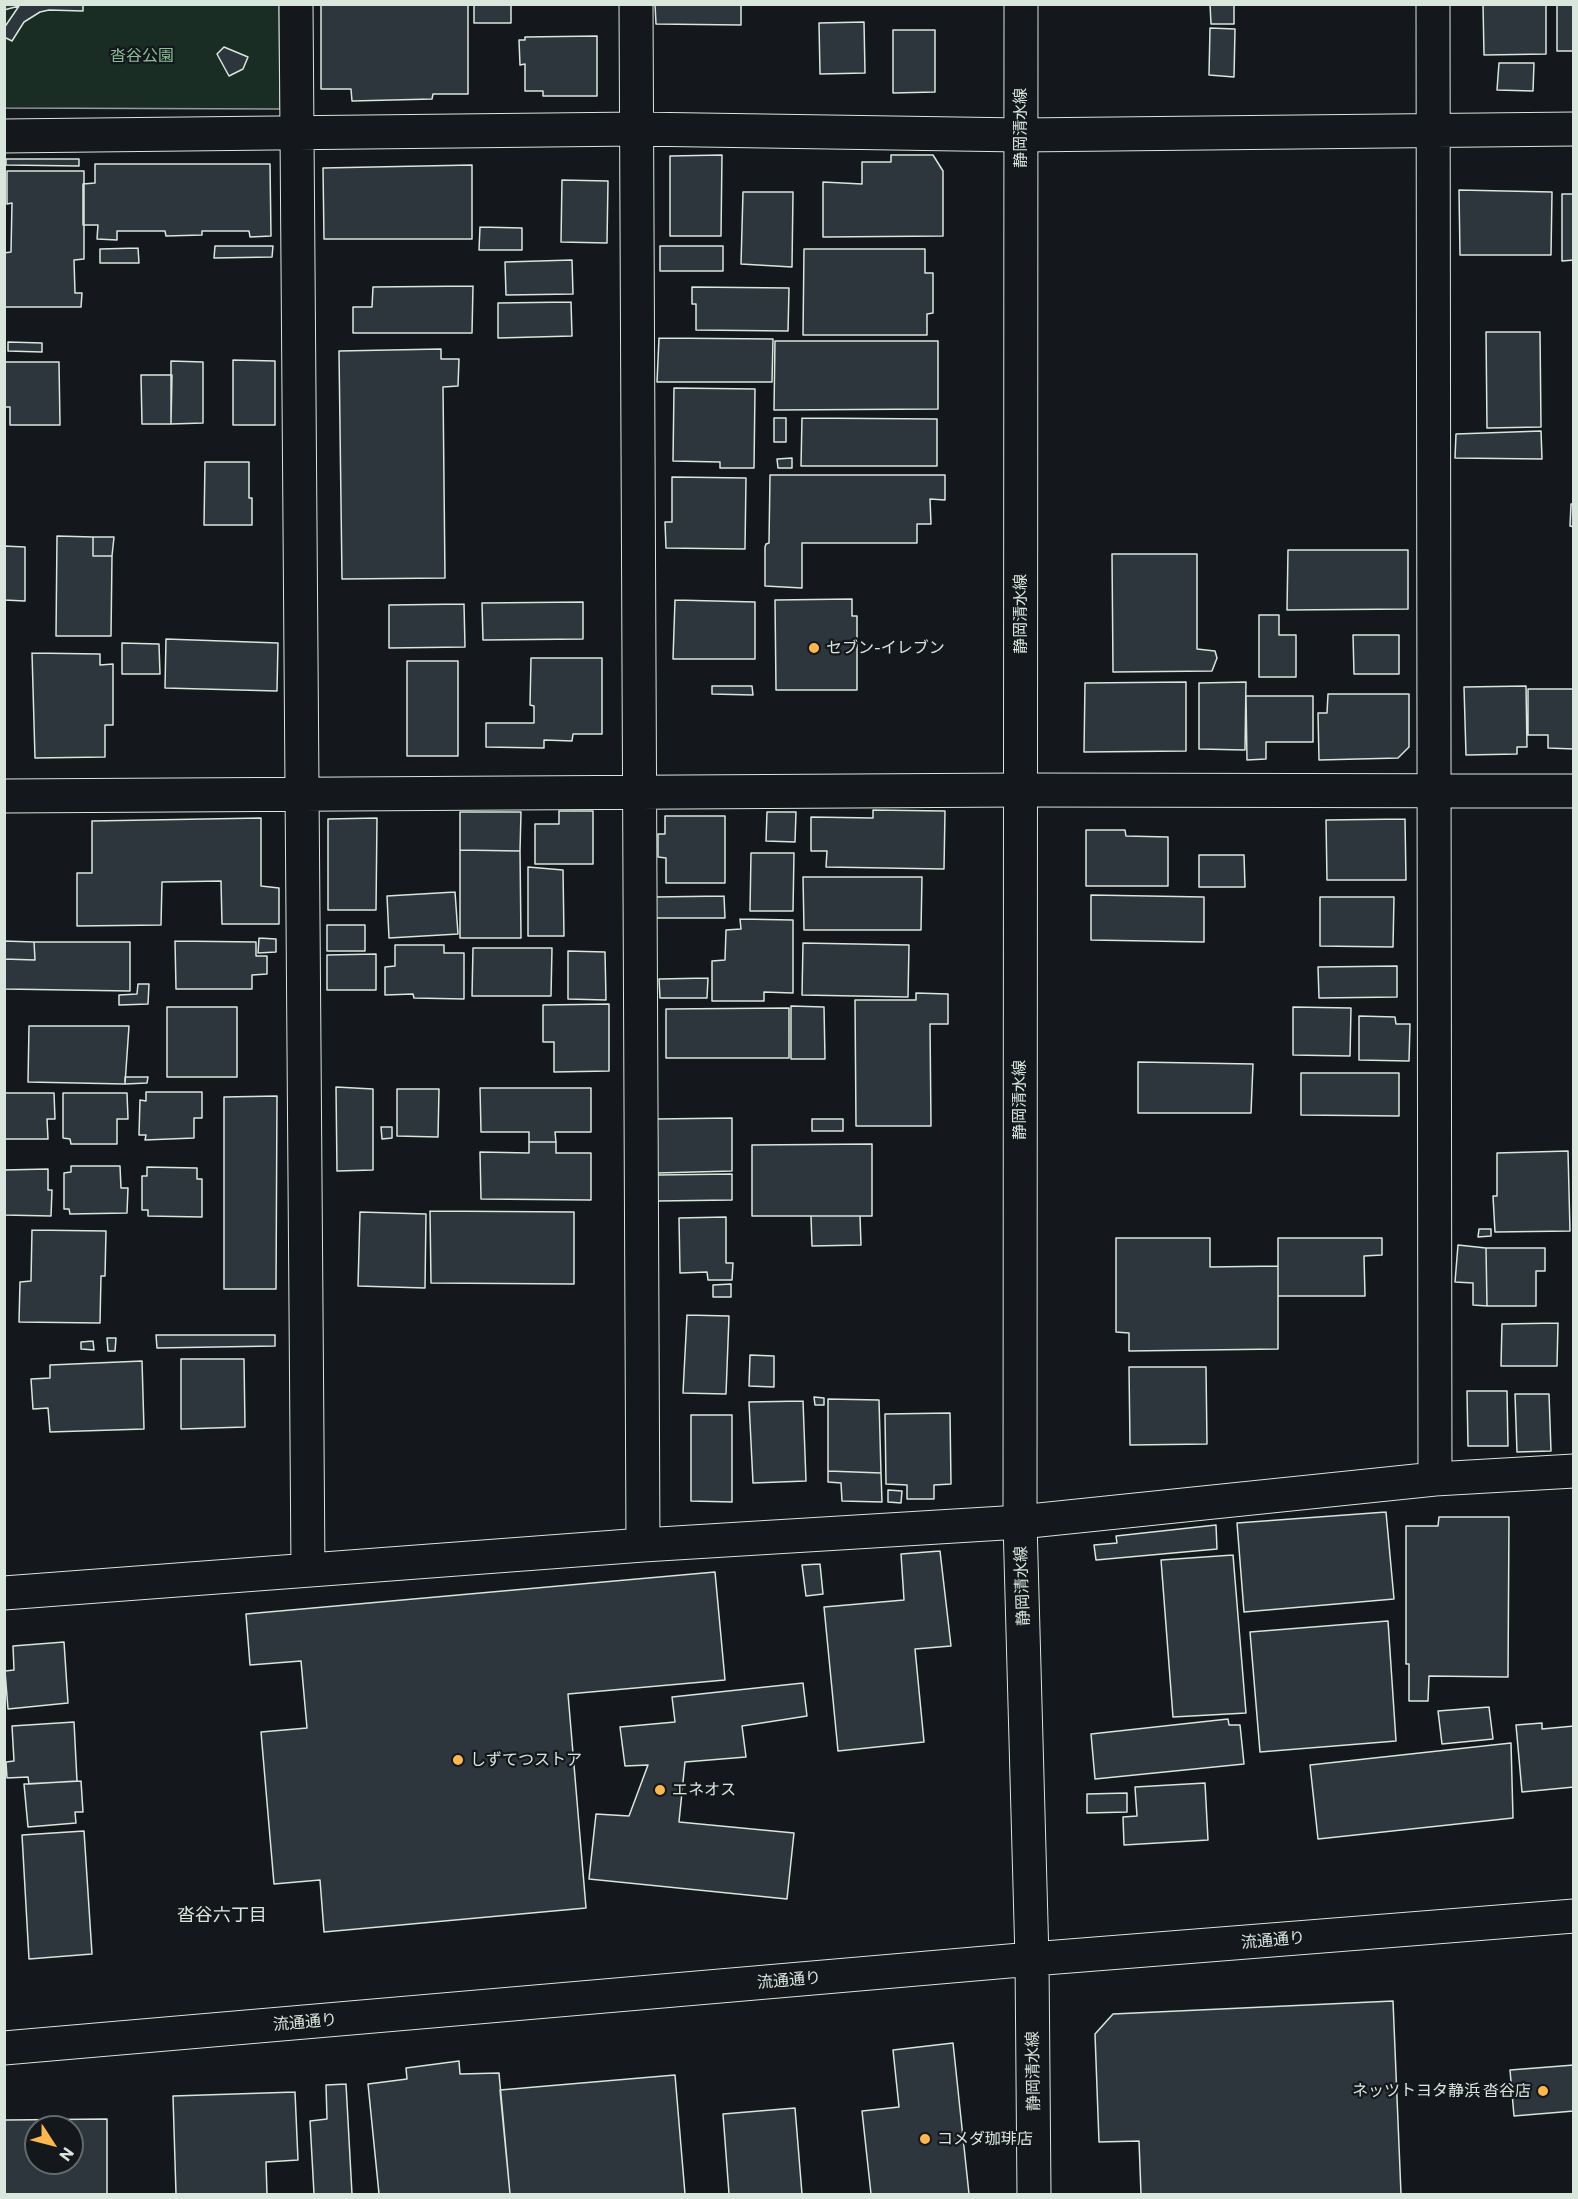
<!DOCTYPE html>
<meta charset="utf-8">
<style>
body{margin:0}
#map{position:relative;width:1578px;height:2199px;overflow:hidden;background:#14181c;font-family:Commissioner,sans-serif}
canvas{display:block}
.frame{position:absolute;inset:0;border:6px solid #d8e6dc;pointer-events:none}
.north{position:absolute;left:24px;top:2115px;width:60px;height:60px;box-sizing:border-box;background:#14181c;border:2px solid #626a69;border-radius:50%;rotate:126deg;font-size:16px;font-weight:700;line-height:24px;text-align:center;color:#d8e6dc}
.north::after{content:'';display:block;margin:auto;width:21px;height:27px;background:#ffb74d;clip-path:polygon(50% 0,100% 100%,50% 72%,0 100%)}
</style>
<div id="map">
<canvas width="1578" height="2199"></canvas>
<div class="frame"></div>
<div class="north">N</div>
</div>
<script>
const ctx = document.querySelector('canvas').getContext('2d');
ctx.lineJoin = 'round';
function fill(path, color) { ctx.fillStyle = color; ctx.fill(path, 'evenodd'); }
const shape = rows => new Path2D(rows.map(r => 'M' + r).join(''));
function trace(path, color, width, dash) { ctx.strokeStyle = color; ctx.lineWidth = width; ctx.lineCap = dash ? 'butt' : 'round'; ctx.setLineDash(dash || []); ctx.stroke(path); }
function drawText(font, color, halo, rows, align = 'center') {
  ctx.font = font + ' Commissioner,"Noto Sans JP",sans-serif'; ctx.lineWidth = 4.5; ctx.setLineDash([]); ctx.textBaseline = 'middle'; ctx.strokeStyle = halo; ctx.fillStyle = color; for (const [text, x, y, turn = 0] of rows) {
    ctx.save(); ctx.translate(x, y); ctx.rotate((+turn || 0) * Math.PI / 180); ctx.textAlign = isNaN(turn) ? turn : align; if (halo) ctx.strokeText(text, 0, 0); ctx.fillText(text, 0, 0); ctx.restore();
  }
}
const green = shape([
 [5,5,279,5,280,109,5,108,5,5]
]);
const building = shape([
 [4,4,83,4,83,11,49,10,40,12,24,22,12,41,4,37,4,28,19,6,4,10,4,4],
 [321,4,468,4,468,94,433,94,432,99,352,101,351,89,321,89,321,4],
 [474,4,511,4,511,23,474,23,474,4],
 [655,4,741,4,741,25,656,24,655,4],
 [1210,4,1234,4,1234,24,1211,24,1210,4],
 [1483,4,1546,4,1546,54,1484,55,1483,4],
 [1557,4,1574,4,1574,51,1557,51,1557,4],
 [864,22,865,73,820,74,819,23,864,22],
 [1210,28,1235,29,1234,77,1209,75,1210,28],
 [893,30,935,30,935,92,893,93,893,30],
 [597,36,597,96,543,96,543,91,525,91,525,64,520,65,519,40,525,40,525,37,597,36],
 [224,47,248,57,243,69,229,76,217,54,224,47],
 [1499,63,1534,63,1533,91,1497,90,1499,63],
 [722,155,721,236,670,236,670,156,722,155],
 [891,155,933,155,943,171,943,236,823,237,823,182,862,184,862,162,891,162,891,155],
 [6,159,79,159,79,166,6,165,6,159],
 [95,164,270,164,271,236,250,237,249,231,202,231,202,235,166,236,165,231,117,231,117,240,97,239,98,225,83,225,83,184,95,183,95,164],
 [472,165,472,239,324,239,323,168,472,165],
 [7,171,84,171,84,259,74,260,75,293,82,293,81,307,4,307,4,253,11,252,12,203,7,204,7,171],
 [562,180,608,181,607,243,561,242,562,180],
 [1459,190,1552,192,1551,255,1460,255,1459,190],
 [743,192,793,192,792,267,741,264,743,192],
 [1562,194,1574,194,1574,260,1562,261,1562,194],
 [480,227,522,228,522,250,479,250,480,227],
 [215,246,273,246,272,257,214,258,215,246],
 [660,246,723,246,723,271,660,271,660,246],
 [138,248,139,263,100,263,100,249,138,248],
 [804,249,925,249,925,273,933,273,933,313,927,314,927,335,803,335,804,249],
 [572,260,573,294,506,295,505,262,572,260],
 [473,286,472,333,353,333,353,307,372,307,373,287,473,286],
 [692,287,789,288,788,331,696,330,696,304,692,304,692,287],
 [571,302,572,336,498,338,498,303,571,302],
 [1486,332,1540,332,1541,427,1487,428,1486,332],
 [659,338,773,339,772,382,657,382,659,338],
 [775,341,938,341,938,409,774,410,775,341],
 [8,342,42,343,42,352,8,351,8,342],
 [441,349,441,359,459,359,458,386,443,387,445,578,342,579,339,351,441,349],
 [233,360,275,361,275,425,233,425,233,360],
 [171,361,203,362,203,423,171,424,171,361],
 [4,362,59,362,60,425,10,425,10,407,4,407,4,362],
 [141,375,172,375,171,424,142,424,141,375],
 [674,388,755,389,754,468,720,468,720,462,673,461,674,388],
 [774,418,786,418,786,442,774,442,774,418],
 [802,418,937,419,937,466,801,466,802,418],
 [1541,431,1542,459,1455,458,1456,434,1541,431],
 [792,458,792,468,778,468,777,459,792,458],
 [205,462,249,462,249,498,252,498,252,525,204,525,205,462],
 [770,475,945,475,945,500,930,499,931,524,917,524,917,543,802,543,802,588,765,586,765,547,766,544,769,543,770,475],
 [672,477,746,478,745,549,666,548,665,522,672,522,672,477],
 [1571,504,1574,504,1574,527,1570,526,1571,504],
 [57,536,93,537,93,556,112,556,111,636,56,636,57,536],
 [93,537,114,537,112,556,93,556,93,537],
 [4,546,25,547,25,601,4,600,4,546],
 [1288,550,1408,550,1408,609,1287,610,1288,550],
 [1112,554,1197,554,1197,649,1215,651,1217,658,1212,671,1113,672,1112,554],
 [852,599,852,616,857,616,857,690,776,690,775,600,852,599],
 [675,600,755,602,755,659,673,659,675,600],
 [583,602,583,639,483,640,482,603,583,602],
 [464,604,465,647,389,648,389,605,464,604],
 [1259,615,1279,615,1279,635,1296,635,1296,677,1259,677,1259,615],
 [1353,635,1399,635,1399,674,1354,674,1353,635],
 [166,639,278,643,277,691,165,688,166,639],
 [122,643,159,644,160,674,122,674,122,643],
 [32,653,100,654,100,665,113,664,113,725,105,725,105,757,35,758,32,653],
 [531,658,602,658,602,734,573,734,572,741,544,740,544,748,486,747,486,723,534,723,534,706,530,705,531,658],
 [407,661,458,661,458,756,407,756,407,661],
 [1186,682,1186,751,1084,752,1085,683,1186,682],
 [1246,682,1245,750,1199,749,1199,683,1246,682],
 [712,686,752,686,753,695,712,694,712,686],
 [1526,686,1527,747,1517,747,1517,754,1466,755,1464,687,1526,686],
 [1528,689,1574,689,1574,749,1548,748,1548,735,1528,735,1528,689],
 [1328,694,1409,694,1409,747,1398,758,1319,760,1318,713,1327,713,1328,694],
 [1246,696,1313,696,1313,742,1266,742,1266,759,1247,760,1246,696],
 [873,810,945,811,944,869,826,867,827,851,811,851,811,817,873,818,873,810],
 [559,811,593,811,593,864,535,864,535,824,559,824,559,811],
 [460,812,521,812,520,851,460,850,460,812],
 [767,812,796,812,795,842,766,841,767,812],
 [665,816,725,816,725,883,666,883,666,858,658,857,658,834,665,834,665,816],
 [261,818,261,886,279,888,279,924,222,924,221,881,162,882,161,925,77,926,77,873,92,873,92,821,261,818],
 [377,818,376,910,328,910,328,819,377,818],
 [1405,819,1406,880,1327,880,1326,820,1405,819],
 [1086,830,1125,830,1126,836,1168,837,1168,886,1086,886,1086,830],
 [460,850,520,851,521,938,460,938,460,850],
 [751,853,794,853,793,911,750,911,751,853],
 [1199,855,1244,855,1245,887,1199,887,1199,855],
 [528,867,563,870,564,936,528,936,528,867],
 [803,877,922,877,921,930,804,930,803,877],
 [455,892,458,934,389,938,387,896,455,892],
 [1091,895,1204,897,1204,942,1091,940,1091,895],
 [724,896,725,918,655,918,655,897,724,896],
 [1320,897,1394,897,1393,947,1320,946,1320,897],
 [740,919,793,920,793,993,764,992,764,1001,712,1001,712,961,725,960,726,930,741,929,740,919],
 [327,925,365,925,365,951,327,951,327,925],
 [259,938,276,939,276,952,258,953,259,938],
 [4,941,34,942,35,960,4,959,4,941],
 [175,941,256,942,256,956,267,956,267,974,252,975,252,989,176,989,175,941],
 [34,942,130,942,130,991,4,989,4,959,35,960,34,942],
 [803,943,909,945,908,997,802,995,803,943],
 [395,945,444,945,444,953,464,953,464,999,414,998,413,994,385,995,385,967,395,966,395,945],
 [473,948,552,948,551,996,472,996,473,948],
 [568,951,605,952,606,1000,568,999,568,951],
 [376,954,376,990,327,990,327,955,376,954],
 [1397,966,1397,997,1319,998,1318,967,1397,966],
 [708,978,707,998,660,998,659,979,708,978],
 [138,984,149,984,148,1004,119,1005,119,995,137,994,138,984],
 [916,993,948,994,948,1024,930,1024,931,1126,856,1126,855,1000,916,1000,916,993],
 [609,1004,609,1071,554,1072,554,1042,543,1042,543,1005,609,1004],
 [791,1006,824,1007,825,1059,791,1059,791,1006],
 [167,1007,237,1007,237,1077,167,1077,167,1007],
 [1293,1007,1351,1008,1350,1056,1293,1055,1293,1007],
 [789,1008,789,1058,666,1058,666,1009,789,1008],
 [1359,1016,1395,1017,1396,1024,1410,1024,1409,1061,1359,1060,1359,1016],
 [29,1026,129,1026,125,1084,28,1082,29,1026],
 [1138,1062,1253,1064,1251,1113,1138,1113,1138,1062],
 [1301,1073,1399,1073,1399,1116,1301,1115,1301,1073],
 [125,1077,148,1077,147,1083,125,1084,125,1077],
 [336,1087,373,1089,373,1170,337,1171,336,1087],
 [480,1088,591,1088,591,1132,555,1132,556,1142,529,1142,529,1132,481,1132,480,1088],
 [397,1089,439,1089,438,1137,397,1136,397,1089],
 [146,1092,202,1092,202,1118,194,1118,194,1138,145,1140,146,1135,139,1135,140,1100,146,1101,146,1092],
 [4,1093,54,1093,55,1119,47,1119,48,1139,4,1139,4,1093],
 [63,1093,127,1093,128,1119,117,1119,117,1144,71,1144,70,1139,63,1138,63,1093],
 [277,1096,276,1289,224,1289,224,1097,277,1096],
 [732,1118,732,1171,657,1173,656,1119,732,1118],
 [812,1119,843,1119,843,1131,812,1131,812,1119],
 [381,1127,392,1127,392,1138,382,1139,381,1127],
 [529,1142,556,1142,556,1153,591,1153,591,1200,481,1199,480,1152,529,1153,529,1142],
 [872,1144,872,1216,752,1216,752,1145,872,1144],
 [1568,1151,1570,1231,1495,1232,1493,1196,1497,1196,1497,1153,1568,1151],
 [71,1166,120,1166,121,1188,128,1188,127,1213,70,1214,69,1209,64,1209,64,1173,71,1172,71,1166],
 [147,1167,197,1168,197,1179,202,1179,202,1217,148,1216,148,1210,142,1210,142,1176,147,1176,147,1167],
 [48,1169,48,1190,52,1190,51,1216,4,1215,4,1170,48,1169],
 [732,1174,732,1200,657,1201,657,1175,732,1174],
 [430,1211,574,1212,574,1284,431,1283,430,1211],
 [360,1212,426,1214,425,1288,358,1286,360,1212],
 [811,1216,860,1216,861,1245,812,1246,811,1216],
 [726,1217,726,1263,733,1263,732,1280,708,1280,707,1272,680,1273,679,1218,726,1217],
 [1479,1229,1491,1229,1491,1236,1478,1237,1479,1229],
 [32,1230,106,1231,105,1276,101,1276,100,1323,19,1322,20,1282,31,1281,32,1230],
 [1116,1238,1210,1238,1210,1267,1278,1266,1278,1349,1129,1351,1129,1333,1116,1332,1116,1238],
 [1278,1238,1382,1238,1382,1255,1364,1256,1365,1296,1278,1296,1278,1238],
 [1458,1245,1486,1248,1487,1306,1473,1305,1473,1283,1455,1282,1458,1245],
 [1486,1248,1545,1248,1545,1271,1536,1271,1536,1306,1487,1306,1486,1248],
 [731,1284,731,1297,713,1297,713,1285,731,1284],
 [687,1315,729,1316,726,1394,683,1393,687,1315],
 [1558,1323,1557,1366,1501,1366,1502,1324,1558,1323],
 [156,1335,275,1335,275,1346,157,1348,156,1335],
 [107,1338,116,1338,115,1351,108,1351,107,1338],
 [93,1341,94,1350,81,1349,81,1342,93,1341],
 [750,1355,774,1356,774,1387,749,1386,750,1355],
 [181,1359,244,1359,245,1427,181,1429,181,1359],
 [142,1361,144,1429,50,1432,48,1408,33,1409,31,1379,50,1378,50,1365,142,1361],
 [1129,1367,1206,1367,1207,1444,1130,1445,1129,1367],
 [1467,1391,1507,1391,1508,1446,1468,1446,1467,1391],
 [1515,1394,1549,1394,1551,1451,1517,1452,1515,1394],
 [814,1397,824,1398,824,1405,815,1405,814,1397],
 [828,1399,879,1400,881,1473,828,1471,828,1399],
 [803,1401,806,1481,753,1483,749,1402,803,1401],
 [950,1413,951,1484,934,1485,934,1499,907,1499,907,1485,886,1484,885,1414,950,1413],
 [691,1415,732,1415,732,1502,691,1501,691,1415],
 [828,1471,881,1473,882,1502,842,1501,841,1483,828,1482,828,1471],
 [888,1490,902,1491,901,1503,888,1502,888,1490],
 [1386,1512,1394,1599,1244,1612,1237,1523,1386,1512],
 [1439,1517,1509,1517,1508,1677,1429,1676,1428,1701,1409,1701,1409,1664,1406,1664,1406,1526,1438,1526,1439,1517],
 [1216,1525,1217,1549,1096,1560,1094,1545,1117,1543,1116,1536,1216,1525],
 [940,1551,951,1646,915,1649,924,1742,838,1751,824,1607,904,1600,901,1554,940,1551],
 [1233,1555,1246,1713,1173,1717,1161,1560,1233,1555],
 [820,1564,823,1594,806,1596,802,1565,820,1564],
 [715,1572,725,1680,568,1694,586,1908,324,1932,320,1880,274,1884,261,1732,307,1728,301,1661,250,1665,246,1614,715,1572],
 [1388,1621,1396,1741,1260,1752,1250,1632,1388,1621],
 [64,1642,68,1703,8,1709,5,1671,14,1670,13,1646,64,1642],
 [803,1683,807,1716,742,1726,746,1757,685,1762,679,1822,794,1833,787,1899,589,1879,596,1814,629,1816,648,1765,625,1766,620,1727,675,1722,672,1697,803,1683],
 [1489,1707,1493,1739,1442,1744,1438,1711,1489,1707],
 [1228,1719,1229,1725,1240,1725,1244,1764,1095,1779,1091,1734,1228,1719],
 [74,1722,77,1781,29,1784,28,1777,7,1778,6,1762,14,1761,12,1726,74,1722],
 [1542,1723,1542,1729,1574,1726,1574,1787,1522,1792,1516,1725,1542,1723],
 [1511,1743,1513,1818,1318,1839,1310,1765,1511,1743],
 [81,1781,83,1812,75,1812,76,1823,28,1827,24,1784,81,1781],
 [1205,1783,1208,1840,1124,1845,1123,1817,1137,1816,1135,1787,1205,1783],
 [1127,1793,1127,1812,1087,1813,1087,1794,1127,1793],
 [84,1831,92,1954,29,1959,22,1835,84,1831],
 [1393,2001,1401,2194,1141,2194,1139,2141,1099,2142,1095,2034,1113,2014,1393,2001],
 [953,2043,969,2194,871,2194,862,2111,899,2107,893,2050,953,2043],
 [459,2061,460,2074,499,2073,510,2194,379,2194,368,2084,407,2079,406,2068,459,2061],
 [1574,2065,1574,2111,1514,2116,1510,2070,1574,2065],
 [675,2075,685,2194,510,2194,500,2090,675,2075],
 [346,2084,352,2194,314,2194,310,2121,327,2119,326,2085,346,2084],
 [295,2092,298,2160,266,2162,267,2194,176,2194,173,2096,295,2092],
 [795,2108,802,2194,729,2194,723,2114,795,2108],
 [107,2119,107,2194,5,2194,5,2120,107,2119],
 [36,2127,72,2127,72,2163,36,2163,36,2127]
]);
const street = shape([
 [296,4,308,1570],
 [636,4,643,1545],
 [1433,4,1435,1479],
 [4,136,637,129,1021,135,1574,129],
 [4,796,1021,790,1574,791],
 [4,1593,643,1545,1020,1522,1435,1479,1574,1471]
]);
const primary = shape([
 [1021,4,1020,1522,1032,1959,1034,2194],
 [4,2048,1032,1959,1574,1916]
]);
const markers = [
 [814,648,6,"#ffb74d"],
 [458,1760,6,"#ffb74d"],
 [660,1790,6,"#ffb74d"],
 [1543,2091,6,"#ffb74d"],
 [925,2139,6,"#ffb74d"]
];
const parkNames = [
 ["沓谷公園",142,56]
];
const streetNames = [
 ["静岡清水線",1021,128,-90],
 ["静岡清水線",1021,614,-90],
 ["静岡清水線",1020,1100,-90],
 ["静岡清水線",1022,1586,-92],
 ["流通通り",1273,1940,-5],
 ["流通通り",789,1980,-5],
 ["流通通り",305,2022,-5],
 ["静岡清水線",1033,2071,-91]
];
const poiNames = [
 ["セブン-イレブン",826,648],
 ["しずてつストア",470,1760],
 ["エネオス",672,1790],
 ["ネッツトヨタ静浜 沓谷店",1531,2091,"right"],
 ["コメダ珈琲店",937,2139]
];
const neighbourhoodNames = [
 ["沓谷六丁目",222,1915]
];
fill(green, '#1a2d24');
trace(green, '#939e99', 1.5);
fill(building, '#2c363c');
trace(building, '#d8e6dc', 1.5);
trace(street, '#d8e6dc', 35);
trace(primary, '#d8e6dc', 35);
trace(street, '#14181c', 33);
trace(primary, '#14181c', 33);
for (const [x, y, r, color] of markers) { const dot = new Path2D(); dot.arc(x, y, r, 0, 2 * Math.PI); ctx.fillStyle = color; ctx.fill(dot); trace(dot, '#14181c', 2); }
drawText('16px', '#8ac095', '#14181c', parkNames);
drawText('16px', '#d8e6dc', '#14181c', streetNames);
drawText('16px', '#d8e6dc', '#14181c', poiNames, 'left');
drawText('18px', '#d8e6dc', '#14181c', neighbourhoodNames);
</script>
